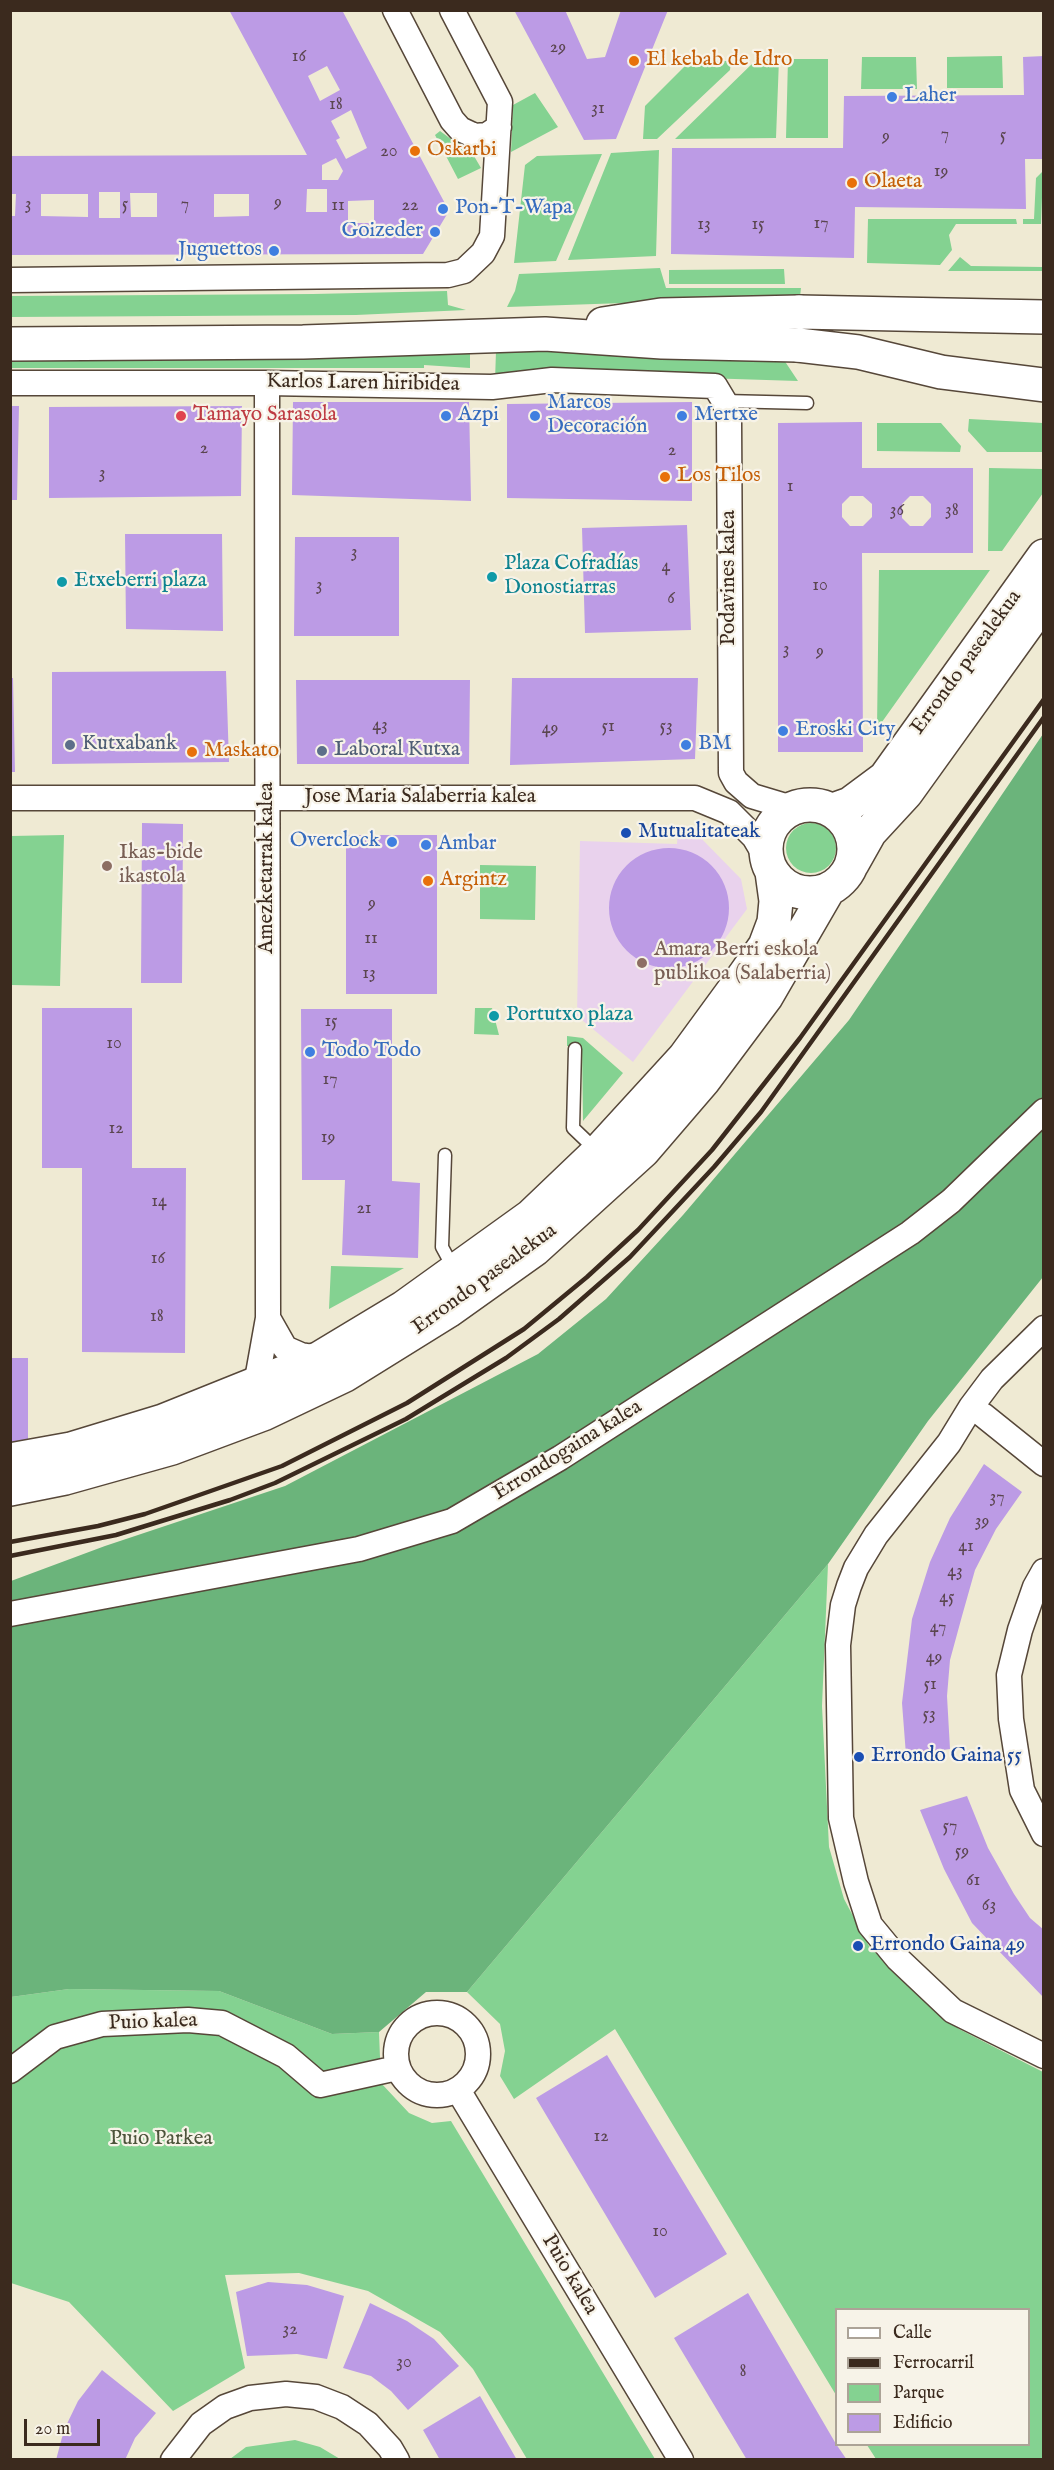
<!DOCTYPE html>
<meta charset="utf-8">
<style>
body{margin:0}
#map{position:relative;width:1054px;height:2470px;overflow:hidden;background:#efead3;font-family:"IM FELL English",serif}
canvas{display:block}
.frame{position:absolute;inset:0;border:12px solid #3b2a1e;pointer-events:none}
.legend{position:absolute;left:835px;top:2308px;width:195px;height:138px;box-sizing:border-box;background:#f7f3e8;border:2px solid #aca397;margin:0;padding:8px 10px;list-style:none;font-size:18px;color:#3b2a1e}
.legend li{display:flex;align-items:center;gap:12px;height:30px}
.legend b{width:30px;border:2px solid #aca397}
.scale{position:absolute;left:24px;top:2419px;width:76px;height:27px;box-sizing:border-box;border:3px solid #3b2a1e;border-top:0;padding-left:8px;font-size:18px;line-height:21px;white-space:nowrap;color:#3b2a1e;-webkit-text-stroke:4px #f7f3e8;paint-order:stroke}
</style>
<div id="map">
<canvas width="1054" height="2470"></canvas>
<div class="frame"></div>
<ul class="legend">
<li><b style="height:8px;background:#fff"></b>Calle</li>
<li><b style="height:8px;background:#3b2a1e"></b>Ferrocarril</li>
<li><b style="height:16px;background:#84d291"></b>Parque</li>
<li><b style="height:16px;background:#bc9be5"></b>Edificio</li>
</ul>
<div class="scale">20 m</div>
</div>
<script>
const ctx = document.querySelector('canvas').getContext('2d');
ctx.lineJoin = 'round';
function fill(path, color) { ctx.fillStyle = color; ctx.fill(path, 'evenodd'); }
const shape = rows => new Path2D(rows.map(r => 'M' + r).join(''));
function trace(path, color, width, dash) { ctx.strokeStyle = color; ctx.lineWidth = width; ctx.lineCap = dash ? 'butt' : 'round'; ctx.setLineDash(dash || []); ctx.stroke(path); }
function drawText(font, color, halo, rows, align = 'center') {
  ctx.font = font + ' "IM FELL English",serif'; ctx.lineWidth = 4.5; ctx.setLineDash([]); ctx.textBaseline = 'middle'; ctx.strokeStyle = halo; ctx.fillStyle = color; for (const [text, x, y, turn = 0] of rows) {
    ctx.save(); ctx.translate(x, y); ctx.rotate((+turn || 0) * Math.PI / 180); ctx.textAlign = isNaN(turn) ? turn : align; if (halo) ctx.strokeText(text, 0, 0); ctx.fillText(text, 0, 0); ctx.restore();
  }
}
const built = shape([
 [678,829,696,833,741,879,747,909,633,1062,577,1016,580,841,677,844]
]);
const green = shape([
 [1002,56,1003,88,947,88,947,57],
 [862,57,916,57,917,89,861,89],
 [757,59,779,59,776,138,675,139],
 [788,59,828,59,828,138,786,138],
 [690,61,731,61,730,70,657,139,643,139,645,106],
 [535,93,558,127,511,152,513,105],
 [440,131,455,142,467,144,481,168,458,179,435,135],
 [659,150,656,256,568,260,611,153],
 [602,154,556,261,514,263,525,165,537,156],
 [1043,171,1041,224,1023,224,1023,219,1034,219,1036,178],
 [868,219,1016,219,1017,224,956,224,949,235,952,250,940,265,867,263],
 [960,257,971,266,1043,267,1043,271,948,271],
 [660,268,666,288,801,288,800,297,507,307,515,291,519,274],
 [784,269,785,284,669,284,669,270],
 [447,291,448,305,466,310,356,315,11,317,11,296,313,294],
 [609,350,780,354,798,381,608,375,495,381,496,351],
 [470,352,470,368,424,365,424,368,11,368,10,359],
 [969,419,1043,423,1043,452,987,452,968,431],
 [877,423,941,423,961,446,960,452,877,451],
 [989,468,1043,469,1043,493,1002,551,988,551],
 [879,570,990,570,877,729],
 '786 848a25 25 0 1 1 50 0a25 25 0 1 1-50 0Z',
 [64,835,60,986,11,985,11,836],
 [480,865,536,866,535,920,480,919],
 [475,1008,492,1008,499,1035,474,1034],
 [567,1036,583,1038,623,1073,583,1121,582,1046,567,1046],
 [331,1266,404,1268,329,1309],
 [828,1564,822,1706,829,1847,844,1899,869,1946,906,1984,959,2029,1043,2072,1043,2459,876,2459,867,2445,1028,2444,1028,2310,836,2310,836,2395,615,2029,514,2099,500,2076,505,2051,500,2024,467,1992],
 [69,1989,219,1991,332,2034,379,2032,381,2083,409,2113,432,2123,451,2121,655,2459,527,2459,473,2369,440,2332,368,2291,299,2273,225,2275,245,2368,173,2411,69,2302,11,2283,11,1997],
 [295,2440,320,2447,340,2459,230,2459,246,2447]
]);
const forest = shape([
 [1043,734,1043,1277,928,1421,828,1564,467,1992,426,1992,379,2032,332,2034,219,1991,69,1989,11,1997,11,1581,105,1546,285,1486,538,1354,606,1299,683,1215,849,1020]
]);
const building = shape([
 [229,10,342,10,449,211,423,254,10,255,10,216,15,216,16,194,10,194,10,156,307,155],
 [327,66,340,90,320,101,308,76],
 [351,110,367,148,346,159,336,140,340,138,331,121],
 [336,158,343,171,338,180,322,180,322,165],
 [307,189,327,189,327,212,306,212],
 [99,192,120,192,120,218,99,218],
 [130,193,157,193,157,217,131,217],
 [41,194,88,194,88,217,41,216],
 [214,194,249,194,249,216,214,217],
 [374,200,374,223,348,223,348,201],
 [514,10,565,10,587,59,605,57,621,10,668,10,616,139,584,140],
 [1044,56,1044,159,1025,159,1026,209,855,207,854,258,671,254,672,148,843,148,844,96,1024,95,1023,57],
 [293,402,469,402,471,501,292,495],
 [692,402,692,501,507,498,507,404],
 [10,406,19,406,17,500,10,500],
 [242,406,241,496,49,498,49,407],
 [862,422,862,468,973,468,973,553,862,553,863,752,778,752,778,423],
 [850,496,863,496,872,504,872,517,863,526,850,526,842,517,842,504],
 [910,496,923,496,931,504,931,517,923,526,910,526,902,518,902,504],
 [687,525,691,630,585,633,582,528],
 [125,534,222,534,223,631,126,629],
 [295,537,399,537,399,636,294,636],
 [226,671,229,762,52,764,52,672],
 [10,678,13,678,15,772,10,772],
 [512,678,698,678,695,759,510,765],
 [296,680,470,680,469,764,297,764],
 [142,823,183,824,182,983,141,983],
 [346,835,437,835,437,994,346,994],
 '609 908a60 60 0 1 1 120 0a60 60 0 1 1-120 0Z',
 [42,1008,132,1008,132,1168,186,1168,185,1353,82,1352,82,1168,42,1168],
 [301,1009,392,1009,392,1181,420,1183,418,1258,342,1255,345,1180,302,1180],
 [10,1358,28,1358,28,1445,10,1445],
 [984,1464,1022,1492,996,1529,975,1570,962,1616,950,1660,947,1696,950,1749,906,1755,902,1703,912,1619,930,1562,950,1518],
 [967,1796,988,1848,1014,1894,1030,1918,1044,1930,1044,1998,972,1923,944,1869,920,1810],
 [607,2055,727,2254,655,2298,536,2098],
 [268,2282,307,2285,344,2296,327,2359,297,2354,247,2356,236,2292],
 [748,2293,836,2444,847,2460,747,2460,674,2338],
 [370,2303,407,2321,434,2339,459,2366,408,2410,391,2391,371,2376,343,2368],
 [102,2370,156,2413,135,2438,125,2460,56,2460,64,2430,78,2401],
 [480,2396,517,2460,440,2460,423,2430]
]);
const lane = shape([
 [724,401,807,403],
 [575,1049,573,1128,597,1151],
 [445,1155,442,1247,455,1271]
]);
const street = shape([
 [395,10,452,120,460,129,475,136,487,135,499,127],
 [10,280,448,275,464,271,483,253,492,236,500,102,452,10],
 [10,383,267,383,492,387,552,380,715,386,724,401,729,418,731,773,736,782,752,796,792,808],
 [10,798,695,798,729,812,754,837,767,859],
 [268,1318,285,1348,301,1355,320,1358],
 [1044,1328,992,1379,971,1407,949,1443,876,1535,856,1568,849,1586,843,1605,838,1645,841,1818,856,1882,870,1925,898,1959,953,2011,1044,2056],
 [256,1385,268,1318,267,383],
 [983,1415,1044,1464],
 [1044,1571,1035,1587,1020,1630,1009,1675,1011,1719,1022,1790,1044,1834],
 [10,1614,359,1549,452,1521,560,1458,910,1233,951,1201,1044,1111],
 '396 2054a41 41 0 1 1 82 0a41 41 0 1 1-82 0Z',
 [10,2071,55,2037,102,2024,188,2020,222,2023,286,2056,320,2085,397,2068],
 [458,2090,681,2460],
 [173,2460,201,2424,225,2407,250,2398,286,2394,316,2397,342,2407,368,2424,390,2448,397,2460]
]);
const secondary = shape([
 '766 849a44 44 0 1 1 88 0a44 44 0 1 1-88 0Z',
 [833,810,850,804,885,778,1044,556],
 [852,864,870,832,906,793,1044,601],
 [10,1460,71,1449,163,1421,320,1358,403,1308,531,1216,598,1152,684,1058,741,980,765,946,774,922,776,901,772,872],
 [10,1489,65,1478,172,1448,263,1414,345,1375,448,1311,535,1249,643,1151,704,1080,766,997,828,890]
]);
const primary = shape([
 [603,324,661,315,799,312],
 [10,344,303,342,545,334,662,342,798,345]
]);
const highway = shape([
 [799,312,1044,317],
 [798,345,858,352,941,372,1044,385]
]);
const rail = shape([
 [10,1542,98,1526,145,1514,282,1466,407,1403,524,1329,587,1277,638,1230,712,1150,800,1038,1044,699],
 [10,1556,116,1535,230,1500,275,1483,406,1419,506,1358,559,1319,630,1257,714,1167,761,1112,1044,717]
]);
const markers = [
 [634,61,6,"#e8710a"],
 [892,97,6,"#3f7fe0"],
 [415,151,6,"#e8710a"],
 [852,183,6,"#e8710a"],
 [443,209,6,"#3f7fe0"],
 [435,232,6,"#3f7fe0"],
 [274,251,6,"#3f7fe0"],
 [181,416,6,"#e0444e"],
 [446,416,6,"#3f7fe0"],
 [535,416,6,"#3f7fe0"],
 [682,416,6,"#3f7fe0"],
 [665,477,6,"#e8710a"],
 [492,577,6,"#0f9aa8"],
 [62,582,6,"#0f9aa8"],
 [783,731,6,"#3f7fe0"],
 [70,745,6,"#5c6f8a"],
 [686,745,6,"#3f7fe0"],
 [322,751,6,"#5c6f8a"],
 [192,752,6,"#e8710a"],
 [626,833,6,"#1a4fb4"],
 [392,842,6,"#3f7fe0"],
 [426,845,6,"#3f7fe0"],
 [107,866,6,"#8d6e63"],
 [428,881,6,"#e8710a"],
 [642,963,6,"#8d6e63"],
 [494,1016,6,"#0f9aa8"],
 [310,1052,6,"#3f7fe0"],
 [859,1757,6,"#1a4fb4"],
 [858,1946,6,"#1a4fb4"]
];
const numberNames = [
 ["29",558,48],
 ["16",299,57],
 ["18",336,105],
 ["31",598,109],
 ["7",945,135],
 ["5",1003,136],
 ["9",886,137],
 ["20",389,152],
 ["19",941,172],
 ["9",278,203],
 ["3",28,205],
 ["5",125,205],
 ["7",185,205],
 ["11",338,206],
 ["22",410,206],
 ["17",821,224],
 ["13",704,225],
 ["15",758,225],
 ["2",204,449],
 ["2",672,451],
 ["3",102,474],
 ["1",790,487],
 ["36",897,511],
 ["38",952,511],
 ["3",354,553],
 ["4",666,567],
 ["3",319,586],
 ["10",820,586],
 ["6",671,599],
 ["3",786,650],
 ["9",820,652],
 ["43",380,726],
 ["51",608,727],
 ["53",666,727],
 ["49",550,729],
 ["9",372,904],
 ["11",371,939],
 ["13",369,974],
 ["15",331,1022],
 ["10",114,1044],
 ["17",330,1080],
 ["12",116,1129],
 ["19",328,1138],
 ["14",159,1202],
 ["21",364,1209],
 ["16",158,1259],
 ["18",157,1317],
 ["37",997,1498],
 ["39",982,1522],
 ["41",966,1547],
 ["43",955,1572],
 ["45",947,1598],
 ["47",938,1628],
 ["49",934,1658],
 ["51",930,1685],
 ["53",929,1715],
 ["57",950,1827],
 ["59",962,1852],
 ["61",973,1881],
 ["63",989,1906],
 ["12",601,2137],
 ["10",660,2232],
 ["32",290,2330],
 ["30",404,2363],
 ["8",743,2372]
];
const foodNames = [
 ["El kebab de Idro",646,61],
 ["Oskarbi",427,151],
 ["Olaeta",864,183],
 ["Los Tilos",677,477],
 ["Maskato",204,752],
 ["Argintz",440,881]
];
const shopNames = [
 ["Laher",904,97],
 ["Pon-T-Wapa",455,209],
 ["Goizeder",423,232,"right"],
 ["Juguettos",262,251,"right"],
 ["Marcos",547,404],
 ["Decoración",547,428],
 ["Azpi",458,416],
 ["Mertxe",694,416],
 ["Eroski City",795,731],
 ["BM",698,745],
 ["Overclock",380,842,"right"],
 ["Ambar",438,845],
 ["Todo Todo",322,1052]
];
const streetNames = [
 ["Karlos I.aren hiribidea",363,384,1],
 ["Podavines kalea",730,578,-90],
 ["Errondo pasealekua",967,663,-54],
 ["Jose Maria Salaberria kalea",420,798],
 ["Amezketarrak kalea",268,868,-90],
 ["Errondo pasealekua",485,1280,-36],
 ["Errondogaina kalea",568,1451,-32],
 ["Puio kalea",153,2023,-2],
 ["Puio kalea",569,2275,59]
];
const healthNames = [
 ["Tamayo Sarasola",193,416]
];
const cultureNames = [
 ["Plaza Cofradías",504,565],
 ["Donostiarras",504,589],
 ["Etxeberri plaza",74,582],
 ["Portutxo plaza",506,1016]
];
const serviceNames = [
 ["Kutxabank",82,745],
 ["Laboral Kutxa",334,751]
];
const transitNames = [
 ["Mutualitateak",638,833],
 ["Errondo Gaina 55",871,1757],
 ["Errondo Gaina 49",870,1946]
];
const educationNames = [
 ["Ikas-bide",119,854],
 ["ikastola",119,878],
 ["Amara Berri eskola",654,951],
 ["publikoa (Salaberria)",654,975]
];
const parkNames = [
 ["Puio Parkea",161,2140]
];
fill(built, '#e9d2ed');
fill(green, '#84d291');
fill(forest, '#6bb47b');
fill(building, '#bc9be5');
trace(lane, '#564739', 15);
trace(street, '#564739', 27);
trace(secondary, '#564739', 36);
trace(primary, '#564739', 36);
trace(highway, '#564739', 36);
trace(lane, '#fff', 12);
trace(street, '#fff', 24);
trace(secondary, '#fff', 33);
trace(primary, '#fff', 33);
trace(highway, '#fff', 33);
trace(rail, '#3b2a1e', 4.5);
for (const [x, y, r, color] of markers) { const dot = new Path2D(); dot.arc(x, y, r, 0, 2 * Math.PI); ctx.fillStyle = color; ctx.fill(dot); trace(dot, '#f7f3e8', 2); }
drawText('18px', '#5b4650', null, numberNames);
drawText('21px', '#c56008', '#f7f3e8', foodNames, 'left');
drawText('21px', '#366cbe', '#f7f3e8', shopNames, 'left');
drawText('21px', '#3b2a1e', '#f7f3e8', streetNames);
drawText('21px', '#be3a42', '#f7f3e8', healthNames, 'left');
drawText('21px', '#0d838f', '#f7f3e8', cultureNames, 'left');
drawText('21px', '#4e5e75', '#f7f3e8', serviceNames, 'left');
drawText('21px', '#164399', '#f7f3e8', transitNames, 'left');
drawText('21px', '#785e54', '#f7f3e8', educationNames, 'left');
drawText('21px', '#4d543b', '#f7f3e8', parkNames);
</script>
